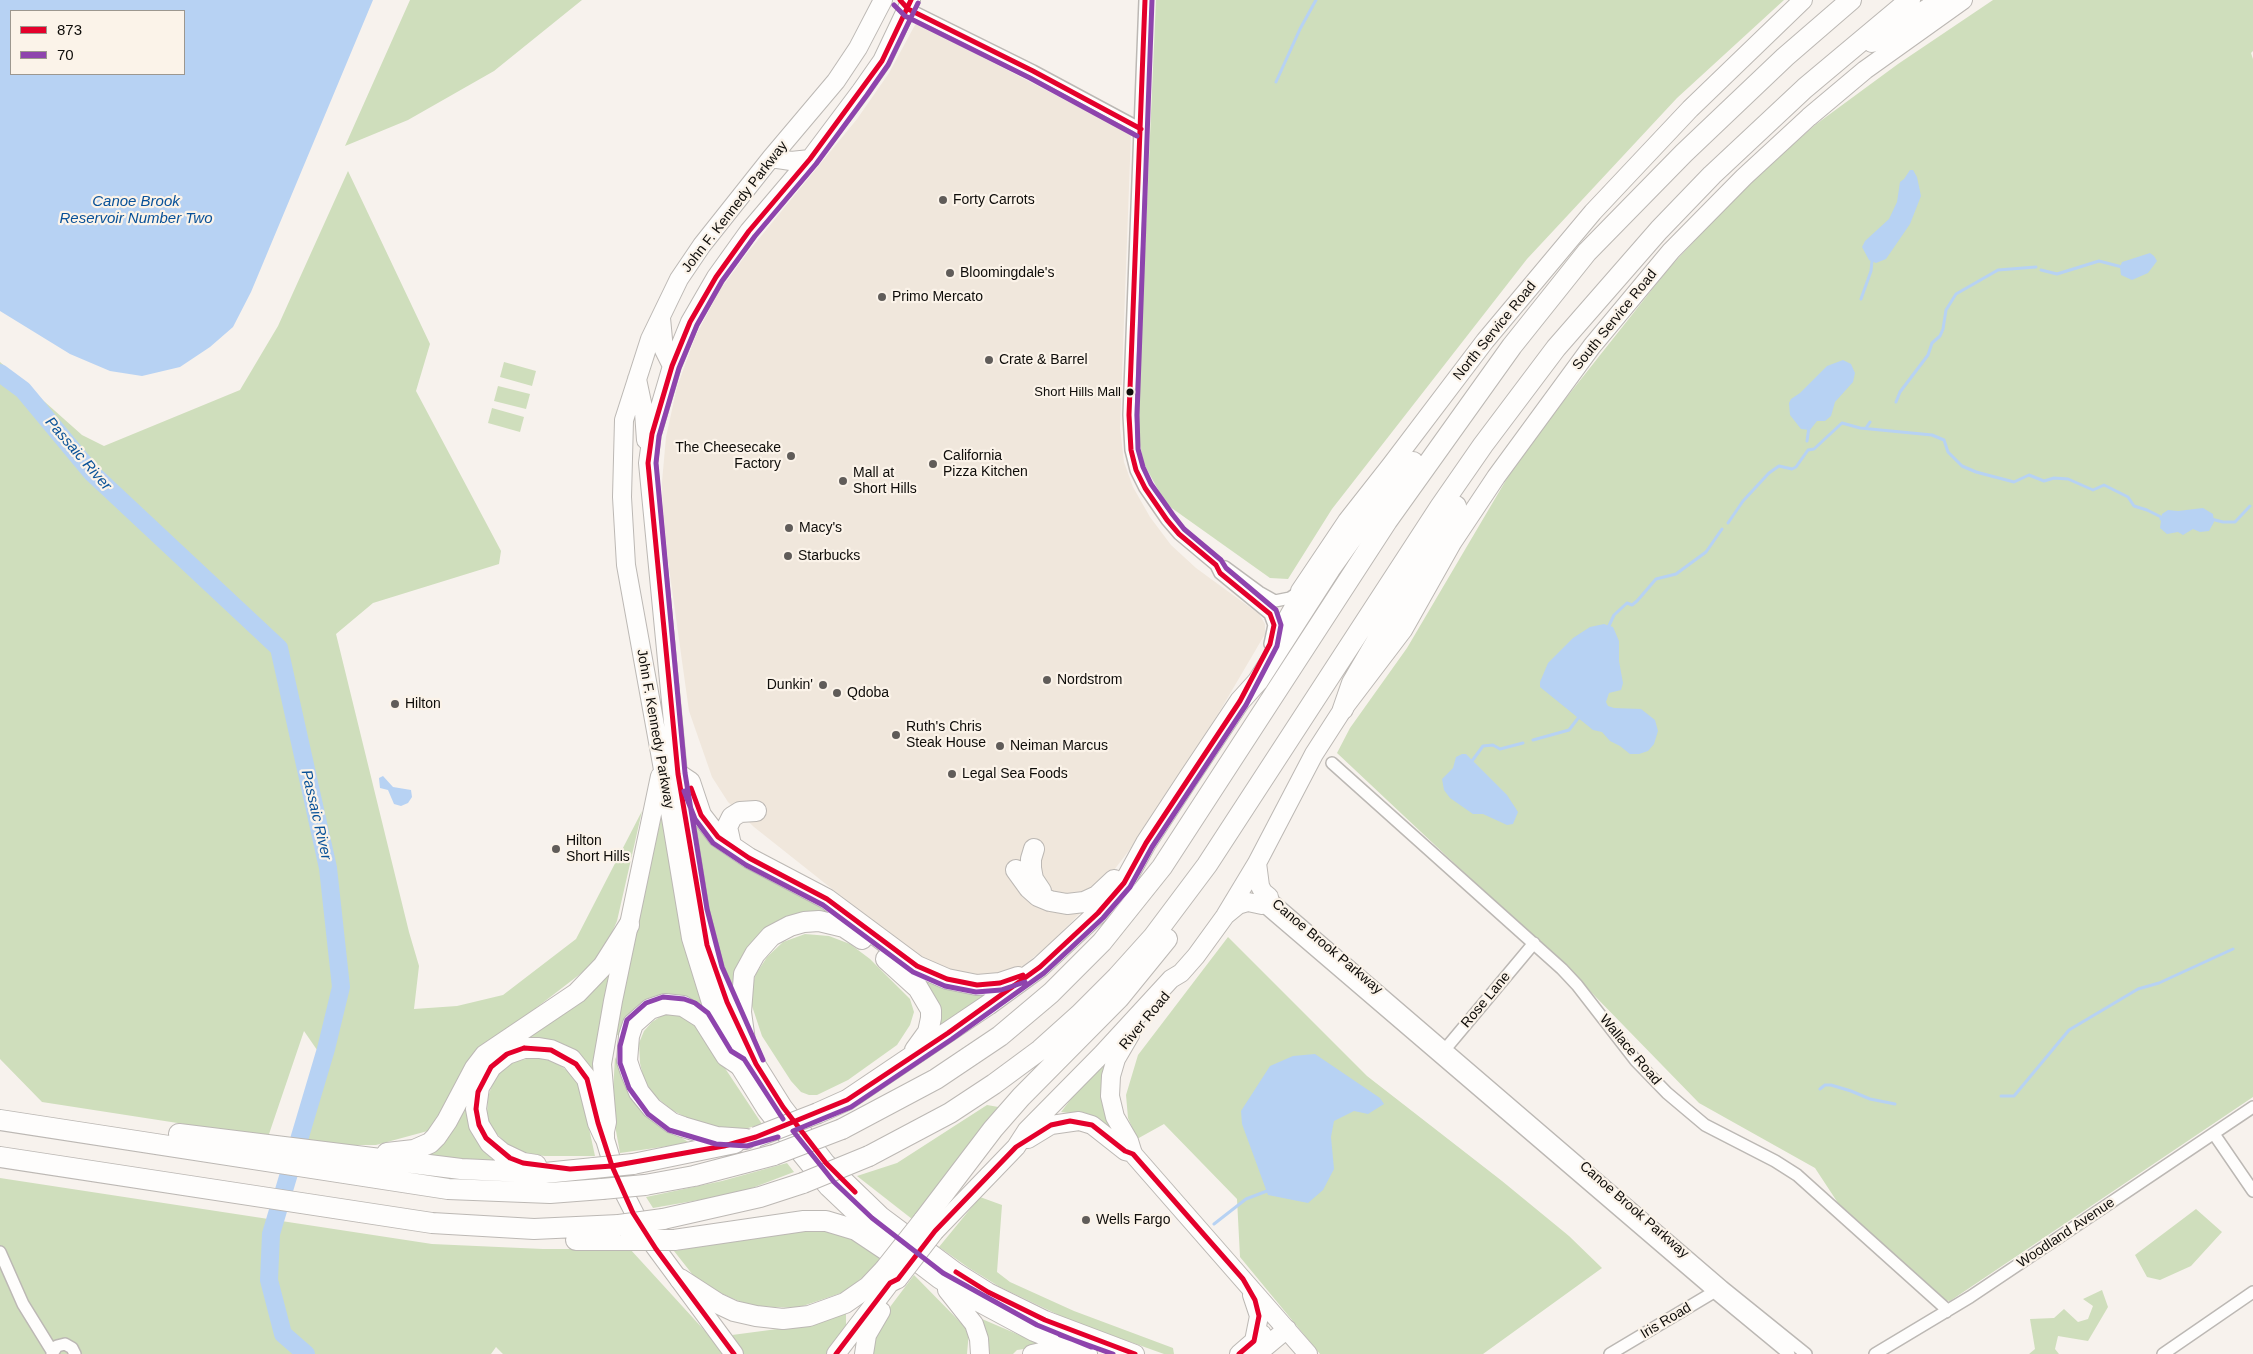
<!DOCTYPE html>
<style>
body{margin:0}
#map{position:relative;width:2253px;height:1354px;overflow:hidden;background:#f7f2ed;font-family:Arial,sans-serif}
canvas{display:block}
.legend{position:absolute;left:10px;top:10px;width:175px;height:65px;box-sizing:border-box;background:#fbf3e9;border:1px solid #9c978f;margin:0;padding:6px 9px;list-style:none;font-size:15px;color:#0e0c09}
.legend li{display:flex;align-items:center;gap:10px;height:25px}
.legend b{width:25px;border:1px solid #9c978f}
</style>
<div id="map">
<canvas width="2253" height="1354"></canvas>
<ul class="legend">
<li><b style="height:6px;background:#e4002b"></b>873</li>
<li><b style="height:6px;background:#8e44ad"></b>70</li>
</ul>
</div>
<script>
const ctx = document.querySelector('canvas').getContext('2d');
ctx.lineJoin = 'round';
function fill(path, color) { ctx.fillStyle = color; ctx.fill(path, 'evenodd'); }
const shape = rows => new Path2D(rows.map(r => 'M' + r).join(''));
function trace(path, color, width, dash) { ctx.strokeStyle = color; ctx.lineWidth = width; ctx.lineCap = dash ? 'butt' : 'round'; ctx.setLineDash(dash || []); ctx.stroke(path); }
function drawText(font, color, halo, rows, align = 'center') {
  ctx.font = font + ' Arial,sans-serif'; ctx.lineWidth = 4.5; ctx.setLineDash([]); ctx.textBaseline = 'middle'; ctx.strokeStyle = halo; ctx.fillStyle = color; for (const [text, x, y, turn = 0] of rows) {
    ctx.save(); ctx.translate(x, y); ctx.rotate((+turn || 0) * Math.PI / 180); ctx.textAlign = isNaN(turn) ? turn : align; if (halo) ctx.strokeText(text, 0, 0); ctx.fillText(text, 0, 0); ctx.restore();
  }
}
const built = shape([
 [916,23,1131,134,1120,428,1124,462,1133,487,1150,517,1171,545,1196,568,1259,614,1265,624,1265,634,1204,738,1137,840,1085,908,1050,944,1024,965,1007,973,982,975,955,971,934,964,909,950,754,827,728,802,712,777,689,711,663,525,662,482,666,437,677,387,696,335,720,290,748,252,857,119,889,73]
]);
const green = shape([
 [410,0,582,0,494,71,408,120,345,146],
 [1156,0,1784,0,1677,98,1527,259,1332,509,1288,579,1270,578,1166,504,1144,464,1137,431],
 [1993,0,2253,0,2253,51,2251,53,2253,59,2253,1097,1950,1301,1941,1300,1838,1203,1815,1168,1699,1103,1588,989,1337,753,1350,728,1407,648,1509,475,1555,412,1669,268,1748,184,1815,125,1898,64],
 [348,171,430,344,416,391,501,551,499,564,373,603,336,634,409,932,419,966,414,1009,457,1006,503,995,576,939,642,811,617,921,601,958,480,1051,435,1129,376,1145,330,1145,306,1140,326,1063,304,1031,268,1137,42,1102,0,1059,0,362,82,435,104,446,240,390,278,326],
 [504,362,536,371,532,386,500,377],
 [498,386,530,394,526,409,494,401],
 [492,408,524,417,520,432,488,423],
 [690,799,696,813,843,917,796,918,731,994,711,931],
 [662,814,709,1016,671,997,670,994,662,996,619,1036,612,1032],
 [805,934,829,936,850,944,870,959,910,999,914,1012,910,1025,897,1045,848,1080,817,1095,809,1095,801,1092,791,1081,762,1036,752,1006,751,989,756,974,767,957,783,942],
 [1228,937,1367,1076,1502,1181,1569,1236,1602,1268,1483,1354,1320,1354,1240,1257,1237,1199,1164,1124,1137,1139,1128,1118,1126,1095,1138,1055],
 [611,966,596,1081,519,1039],
 [919,972,986,994,931,1040],
 [674,1014,688,1018,699,1029,762,1124,741,1130,702,1126,672,1110,656,1097,644,1081,640,1063,639,1043,644,1031,652,1022,663,1015],
 [1120,1042,1115,1132,1078,1114,1061,1112,1084,1082],
 [615,1057,630,1091,649,1118,690,1143,620,1153,612,1109],
 [544,1058,561,1066,573,1075,581,1091,595,1156,545,1156,527,1154,508,1145,491,1128,487,1113,488,1097,493,1082,506,1064,526,1059],
 [468,1094,480,1145,491,1158,499,1162,498,1164,415,1155],
 [987,1105,1004,1108,912,1219,857,1176,897,1163],
 [787,1163,794,1172,739,1193,653,1208,646,1197,722,1181],
 [0,1178,432,1244,543,1249,630,1249,726,1354,503,1354,496,1347,491,1354,0,1354],
 [980,1197,1002,1205,997,1272,1010,1282,1074,1311,1173,1348,1174,1354,1164,1354,1069,1320,1000,1287,969,1268,939,1247],
 [2196,1209,2222,1232,2191,1266,2160,1280,2147,1277,2135,1255],
 [831,1227,883,1259,847,1291,797,1308,750,1306,700,1284,674,1251,804,1228],
 [914,1275,969,1331,967,1354,874,1354,870,1344,878,1327,890,1307],
 [2102,1290,2108,1307,2088,1341,2058,1336,2055,1349,2059,1354,2029,1354,2035,1349,2030,1319,2054,1318,2064,1309,2078,1322,2088,1319,2093,1306,2083,1299],
 [846,1310,846,1325,826,1354,742,1354,732,1335,800,1326],
 [982,1319,1045,1346,1017,1350,1013,1354,987,1354]
]);
const water = shape([
 [0,0,373,0,251,292,233,327,210,347,180,367,142,376,110,371,70,354,0,311],
 [11,11,184,11,184,74,11,74],
 [1910,170,1913,170,1917,177,1921,196,1910,224,1886,259,1876,263,1869,260,1862,247,1865,241,1889,219,1897,202,1900,182,1904,179],
 [2150,253,2154,256,2157,261,2148,273,2132,280,2121,275,2120,267,2122,262],
 [1843,360,1851,364,1855,373,1853,382,1835,402,1831,416,1825,421,1817,421,1810,430,1801,429,1790,415,1789,403,1791,399,1800,393,1827,366],
 [2203,508,2213,514,2214,522,2209,531,2200,532,2193,529,2183,535,2178,532,2167,534,2160,528,2162,514,2168,510,2178,511],
 [1604,624,1613,627,1619,641,1619,661,1623,683,1621,690,1609,693,1606,702,1608,706,1614,708,1641,709,1655,720,1658,731,1654,744,1648,751,1639,754,1630,754,1620,746,1610,741,1602,732,1593,730,1540,687,1540,682,1548,663,1573,638,1590,627],
 [1462,754,1466,754,1507,795,1518,812,1513,824,1507,825,1483,814,1473,814,1450,798,1444,790,1442,779,1453,768,1456,757],
 [383,776,393,787,411,790,412,797,408,803,401,806,394,804,388,790,380,788,379,778],
 [1315,1054,1380,1098,1384,1104,1368,1114,1354,1111,1334,1121,1331,1137,1334,1169,1323,1190,1308,1203,1268,1195,1242,1124,1241,1111,1270,1066,1293,1056]
]);
const stream = shape([
 [1276,82,1300,29,1316,0],
 [2041,270,2057,274,2099,261,2122,267],
 [1861,299,1871,271,1872,261],
 [1896,402,1900,392,1928,355,1932,343,1940,336,1943,329,1946,310,1956,294,1998,270,2036,267],
 [1866,428,1870,422],
 [1807,441,1809,427],
 [2211,519,2223,522,2235,522,2250,506],
 [1728,523,1743,501,1769,473,1779,466,1792,469,1796,467,1808,450,1814,449,1842,423,1860,428,1932,435,1944,440,1948,452,1962,466,1976,472,2014,482,2029,475,2044,481,2054,478,2068,479,2093,490,2104,485,2128,497,2134,506,2147,510,2161,517,2161,519],
 [1608,628,1614,615,1627,603,1632,605,1637,601,1656,579,1676,574,1706,552,1722,529],
 [1533,740,1569,730,1579,717],
 [1472,764,1472,761,1483,746,1493,745,1500,749,1523,743],
 [1820,1089,1825,1085,1831,1085,1851,1091,1870,1099,1895,1104],
 [2001,1096,2014,1096,2069,1030,2138,989,2159,983,2233,949],
 [1214,1224,1246,1199,1267,1191]
]);
const river = shape([
 [0,373,23,390,92,473,279,648,328,868,341,987,326,1049,271,1234,269,1280,283,1334,306,1354]
]);
const street = shape([
 [1145,0,1129,415,1131,450,1136,470,1145,488,1167,520,1179,534,1216,565,1220,573,1270,614,1274,625,1270,644],
 [908,9,1033,71,1141,129],
 [1217,566,1225,567,1259,592,1275,601,1290,598,1300,591],
 [1332,763,1562,969,1577,985,1636,1061,1667,1093,1705,1125,1775,1161,1797,1175,1944,1307,1946,1312],
 [1442,1053,1534,943],
 [2214,1134,2253,1191],
 [0,1252,23,1304,52,1351],
 [52,1354,57,1346,65,1344,72,1348,75,1354],
 [1610,1354,1719,1289],
 [1789,1354,1714,1292,1262,905,1269,897,1723,1287,1806,1354],
 [1875,1354,1970,1297,2253,1107],
 [2163,1354,2253,1292]
]);
const primary = shape([
 [883,0,858,48,836,81,771,158,702,245,679,279,650,339,624,420,622,497,626,565,662,764,691,938,712,1006,738,1064,766,1109,802,1155,828,1187,867,1224,939,1279,963,1294,1034,1332,1088,1354],
 [911,0,882,61,861,91,810,159,749,231,716,277,690,322,672,366,652,434,648,463,678,774,700,911,715,969,756,1064,783,1107,826,1163,881,1216,956,1272,988,1292,1045,1320,1135,1354],
 [771,158,791,161,810,159],
 [661,318,664,350,672,366],
 [637,379,644,412,646,440],
 [1283,626,1299,598,1300,591,1347,521,1391,465,1485,341,1593,212,1690,109,1803,0],
 [660,776,613,1001,602,1064,607,1122,604,1136,617,1179,644,1232,734,1354],
 [1257,863,1260,886,1263,892,1269,897],
 [1227,914,1238,905,1248,902,1262,905],
 [1130,1035,1116,1059,1111,1076,1110,1096,1115,1117,1129,1141,1133,1154,1308,1354],
 [1028,1139,1051,1125,1079,1121,1092,1125,1125,1151,1133,1153],
 [935,1231,1016,1147,1027,1130,1102,1054,1171,979,1181,973,1196,956,1225,916,1257,863,1314,754,1343,709,1403,630,1452,543,1496,477,1592,346,1671,251,1744,177,1809,117,1865,70,1963,0],
 [947,1290,974,1324,979,1339,980,1354],
 [1252,1295,1259,1316,1254,1341],
 [836,1354,890,1283,898,1279],
 [864,1354,867,1335,881,1311],
 [1032,1354,1041,1352,1063,1354],
 [1239,1354,1262,1334],
 [1257,1354,1287,1329]
]);
const highway = shape([
 [1872,42,1879,40,1942,0],
 [1343,709,1352,683,1456,506],
 [678,774,690,782,701,815,718,837,749,858,827,899,917,966,947,979,977,985,1000,983,1018,977],
 [731,845,727,827,732,817,740,812,756,811],
 [1034,849,1031,859,1031,868,1033,879,1041,891],
 [1016,870,1029,888,1038,896,1050,901,1067,904,1084,902,1097,896,1114,880],
 [886,959,918,988,931,1010,931,1018,928,1032,915,1050],
 [745,1041,741,1012,744,974,755,954,771,936,790,926,804,922,819,921,844,927,862,939],
 [738,1064,726,1056,702,1018,683,1006,665,1004,650,1009,633,1024,629,1036,627,1061,631,1073,639,1092,652,1108,672,1123,683,1127,717,1137,746,1139],
 [818,1113,847,1100,988,1005,1040,967,1098,913,1124,883,1146,843,1188,779,1240,701,1258,681,1330,569,1367,517,1413,462],
 [0,1120,448,1189,550,1193,602,1189],
 [842,1129,936,1079,1000,1036,1051,993,1102,942,1162,867,1387,521,1512,346,1587,252,1684,153,1785,57,1851,0],
 [179,1134,461,1169,545,1173,594,1168],
 [387,1153,414,1150,430,1143,436,1137,447,1121,475,1068,485,1055,577,993,603,966,629,925],
 [869,1156,950,1113,994,1084,1040,1050,1079,1015,1117,977,1153,937,1207,865,1440,507,1483,445,1556,348,1659,230,1712,175,1805,88,1910,0],
 [0,1157,432,1223,534,1229,619,1225],
 [633,1164,735,1143],
 [536,1165,523,1163,502,1153,490,1143,479,1125,476,1109,479,1087,491,1067,507,1054,524,1048,539,1048,551,1050,571,1059,587,1079,598,1123,604,1136],
 [645,1185,694,1176,774,1155],
 [663,1219,760,1197,803,1183],
 [923,1221,993,1129,1021,1097,1119,998,1167,939],
 [576,1240,629,1240],
 [674,1240,804,1221,826,1221,856,1230,886,1250,898,1248],
 [680,1279,717,1303,734,1311,756,1316,783,1319,809,1316,845,1303,868,1287,885,1269]
]);
const primaryBridge = shape([
 [898,1279,935,1231]
]);
const highwayBridge = shape([
 [756,1137,818,1113],
 [774,1155,842,1129],
 [594,1168,633,1164],
 [803,1183,869,1156],
 [602,1189,645,1185],
 [619,1225,663,1219],
 [629,1240,674,1240],
 [885,1269,923,1221]
]);
const bus1 = shape([
 [900,0,908,9,1033,71,1141,129],
 [691,788,701,815,718,837,749,858,827,899,917,966,947,979,977,985,1000,983,1023,975],
 [524,1048,551,1050,576,1064,587,1079,598,1123,612,1166,570,1169,523,1163,510,1158,486,1138,479,1125,476,1109,478,1092,491,1067,507,1054,524,1048],
 [612,1166,633,1213,656,1249,734,1354],
 [612,1166,724,1146,756,1137,847,1100,948,1033,1040,967,1098,913,1124,883,1146,843,1240,701,1270,644,1274,625,1270,614,1220,573,1216,565,1179,534,1167,520,1145,488,1136,470,1131,450,1129,415,1145,0],
 [855,1192,826,1163,783,1107,756,1064,727,1002,707,945,678,774,648,463,652,434,672,366,690,322,716,277,749,231,810,159,882,61,911,0],
 [956,1272,988,1292,1045,1320,1135,1354],
 [836,1354,890,1283,898,1279,935,1231,1016,1147,1051,1125,1070,1121,1092,1125,1125,1151,1133,1154,1243,1279,1255,1300,1259,1316,1254,1341,1239,1354]
]);
const bus2 = shape([
 [894,5,905,16,1030,78,1137,136],
 [684,791,695,819,713,843,746,865,823,905,913,972,945,986,976,992,1001,990,1025,982],
 [763,1060,722,967,707,909,685,773,656,463,659,436,679,368,697,325,722,281,755,236,816,164,867,95,888,65,918,3],
 [778,1137,747,1146,716,1144,669,1130,648,1114,629,1088,620,1063,620,1046,627,1020,646,1003,663,997,684,999,695,1003,708,1013,731,1051,744,1059,783,1119],
 [1060,1335,1113,1354],
 [1091,1347,1037,1325,943,1273,872,1218,834,1182,793,1131,851,1107,952,1039,1044,973,1103,918,1130,887,1152,847,1246,705,1277,646,1281,625,1276,610,1226,568,1221,560,1184,529,1173,515,1151,484,1143,467,1138,449,1137,415,1152,0]
]);
const markers = [
 [943,200,5,"#605c59"],
 [950,273,5,"#605c59"],
 [882,297,5,"#605c59"],
 [989,360,5,"#605c59"],
 [1130,392,4.5,"#0e0c09"],
 [791,456,5,"#605c59"],
 [933,464,5,"#605c59"],
 [843,481,5,"#605c59"],
 [789,528,5,"#605c59"],
 [788,556,5,"#605c59"],
 [1047,680,5,"#605c59"],
 [823,685,5,"#605c59"],
 [837,693,5,"#605c59"],
 [395,704,5,"#605c59"],
 [896,735,5,"#605c59"],
 [1000,746,5,"#605c59"],
 [952,774,5,"#605c59"],
 [556,849,5,"#605c59"],
 [1086,1220,5,"#605c59"]
];
const busNames = [
 ["Short Hills Mall",1121,392]
];
const poiNames = [
 ["Forty Carrots",953,200],
 ["Bloomingdale's",960,273],
 ["Primo Mercato",892,297],
 ["Crate & Barrel",999,360],
 ["The Cheesecake",781,448,"right"],
 ["Factory",781,464,"right"],
 ["California",943,456],
 ["Pizza Kitchen",943,472],
 ["Mall at",853,473],
 ["Short Hills",853,489],
 ["Macy's",799,528],
 ["Starbucks",798,556],
 ["Nordstrom",1057,680],
 ["Dunkin'",813,685,"right"],
 ["Qdoba",847,693],
 ["Hilton",405,704],
 ["Ruth's Chris",906,727],
 ["Steak House",906,743],
 ["Neiman Marcus",1010,746],
 ["Legal Sea Foods",962,774],
 ["Hilton",566,841],
 ["Short Hills",566,857],
 ["Wells Fargo",1096,1220]
];
const streetNames = [
 ["John F. Kennedy Parkway",735,207,-52],
 ["South Service Road",1615,320,-51],
 ["North Service Road",1495,331,-51],
 ["John F. Kennedy Parkway",655,729,80],
 ["Canoe Brook Parkway",1327,947,40],
 ["Rose Lane",1486,1000,-50],
 ["River Road",1145,1021,-50],
 ["Wallace Road",1630,1050,50],
 ["Canoe Brook Parkway",1634,1210,41],
 ["Woodland Avenue",2066,1233,-34],
 ["Iris Road",1666,1321,-31]
];
const waterNames = [
 ["Canoe Brook",136,202],
 ["Reservoir Number Two",136,219],
 ["Passaic River",78,454,49],
 ["Passaic River",316,815,77]
];
fill(built, '#f0e7dc');
fill(green, '#cfdebc');
fill(water, '#b7d2f3');
trace(stream, '#b7d2f3', 3);
trace(river, '#b7d2f3', 18);
trace(street, '#bcb8b4', 14);
trace(primary, '#bcb8b4', 20);
trace(highway, '#bcb8b4', 22);
trace(street, '#fefdfc', 11);
trace(primary, '#fefdfc', 18);
trace(highway, '#fefdfc', 20);
trace(primaryBridge, '#bcb8b4', 20, []);
trace(highwayBridge, '#bcb8b4', 22, []);
trace(primaryBridge, '#fefdfc', 18);
trace(highwayBridge, '#fefdfc', 20);
trace(bus1, '#e4002b', 5);
trace(bus2, '#8e44ad', 5);
for (const [x, y, r, color] of markers) { const dot = new Path2D(); dot.arc(x, y, r, 0, 2 * Math.PI); ctx.fillStyle = color; ctx.fill(dot); trace(dot, '#fbf3e9', 2); }
drawText('13px', '#0e0c09', '#fbf3e9', busNames, 'right');
drawText('14px', '#0e0c09', '#fbf3e9', poiNames, 'left');
drawText('14px', '#0e0c09', '#fbf3e9', streetNames);
drawText('italic 15px', '#085198', '#fbf3e9', waterNames);
</script>
